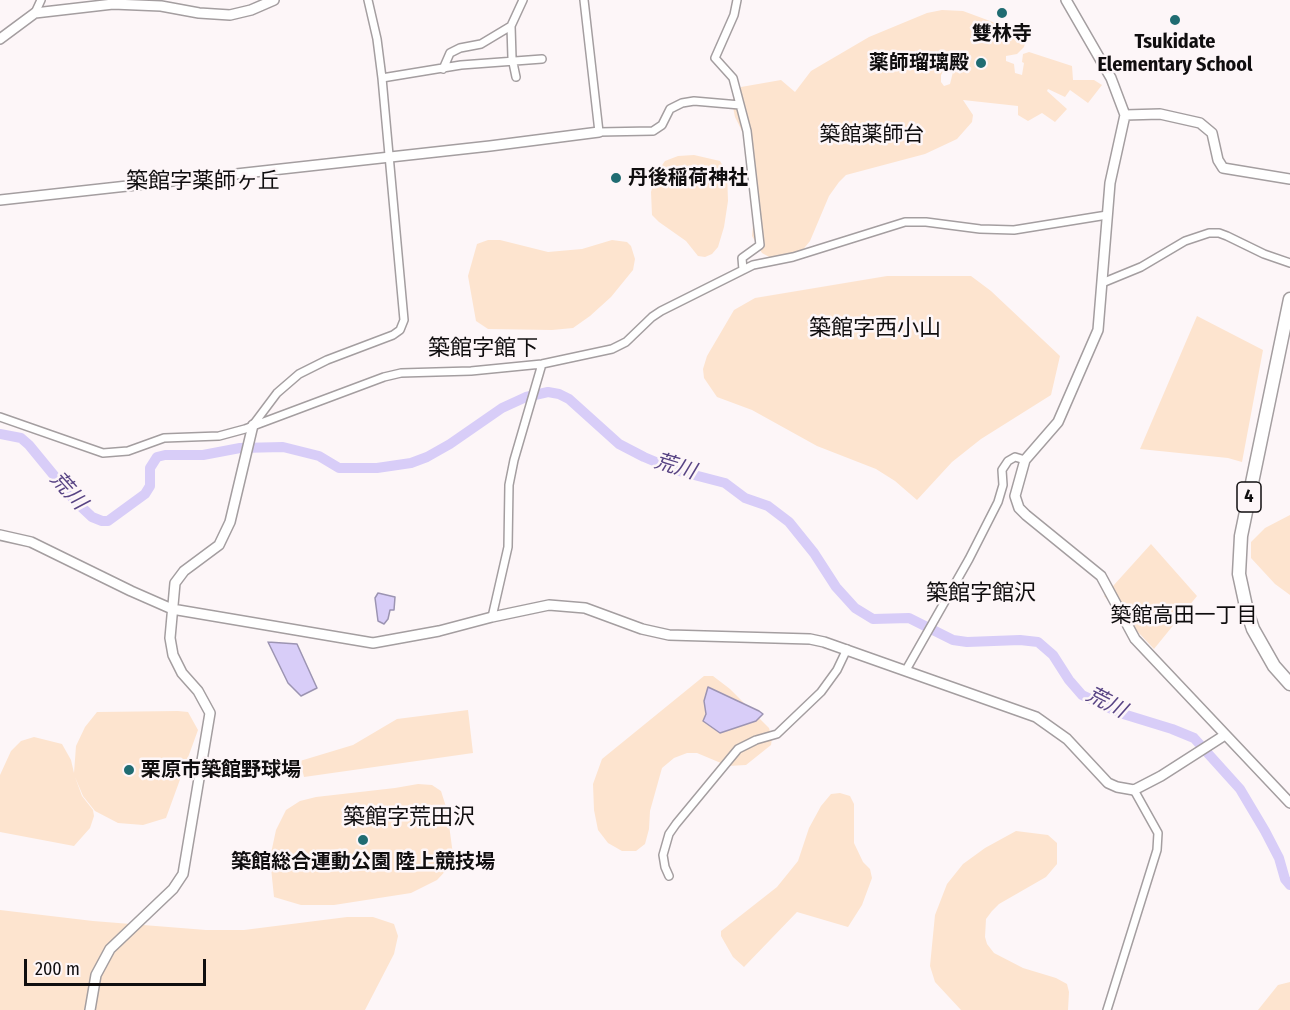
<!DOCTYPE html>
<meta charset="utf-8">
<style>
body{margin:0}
#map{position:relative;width:1290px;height:1010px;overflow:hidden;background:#fdf6f8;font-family:"Fira Sans Condensed",sans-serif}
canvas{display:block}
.scale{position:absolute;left:24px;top:959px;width:182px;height:27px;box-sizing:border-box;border:3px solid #100e0f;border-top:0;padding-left:8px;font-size:18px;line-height:21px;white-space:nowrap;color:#100e0f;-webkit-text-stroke:4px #fdf6f8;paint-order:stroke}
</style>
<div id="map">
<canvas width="1290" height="1010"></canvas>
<div class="scale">200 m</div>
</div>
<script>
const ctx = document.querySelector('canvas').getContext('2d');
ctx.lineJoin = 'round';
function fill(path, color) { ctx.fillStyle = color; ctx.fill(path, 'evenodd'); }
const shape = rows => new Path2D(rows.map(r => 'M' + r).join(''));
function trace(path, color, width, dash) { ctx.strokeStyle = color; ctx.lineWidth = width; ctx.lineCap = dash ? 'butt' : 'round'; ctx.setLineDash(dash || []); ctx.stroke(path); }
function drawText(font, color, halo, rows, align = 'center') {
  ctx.font = font + ' "Fira Sans Condensed","Noto Sans JP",sans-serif'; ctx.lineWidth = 5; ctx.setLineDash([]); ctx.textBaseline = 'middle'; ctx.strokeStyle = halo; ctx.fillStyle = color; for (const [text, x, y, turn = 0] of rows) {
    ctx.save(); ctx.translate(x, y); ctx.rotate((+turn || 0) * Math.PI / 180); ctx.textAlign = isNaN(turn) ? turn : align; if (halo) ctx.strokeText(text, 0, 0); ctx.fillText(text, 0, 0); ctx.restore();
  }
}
const green = shape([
 [942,10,963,11,1009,28,1029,28,1024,47,1017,54,1006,56,1006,61,1014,64,1015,73,1022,75,1024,63,1022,62,1023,54,1029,52,1072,66,1073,80,1094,80,1102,85,1088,103,1070,90,1065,97,1048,89,1047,91,1067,109,1055,122,1042,113,1028,121,1018,115,1018,106,963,100,973,115,972,122,957,139,925,154,846,175,839,182,829,196,810,241,797,257,773,259,762,253,752,236,754,212,752,151,735,117,733,107,733,99,741,87,781,80,795,92,811,71,869,37,927,13],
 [961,57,955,64,950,84,944,86,941,82,941,75,946,66],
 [694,155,720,161,727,173,728,201,724,227,718,247,712,254,705,257,698,256,686,241,659,222,652,215,651,192,656,174,665,161,678,156],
 [488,240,500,240,548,252,582,249,612,240,627,242,631,246,635,259,633,270,611,297,590,316,573,328,552,330,488,329,476,321,468,276,477,244],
 [887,276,971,276,991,291,1060,356,1051,395,981,439,952,462,917,500,895,481,876,469,817,446,752,410,717,397,704,378,703,369,707,356,734,310,755,298],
 [1197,316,1263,350,1242,462,1228,458,1140,449],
 [1290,515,1290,595,1275,584,1251,558,1251,542,1265,528],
 [1151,544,1197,596,1154,649,1104,596],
 [704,676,713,676,730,689,769,728,772,738,771,745,746,765,728,766,697,753,687,753,674,758,662,768,650,811,649,829,645,844,636,851,622,851,608,843,598,830,594,810,593,784,602,759],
 [468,710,473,753,304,777,300,761,353,745,397,719],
 [178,711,188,712,198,730,166,818,143,825,118,823,95,811,83,796,75,777,82,796,93,810,94,816,90,828,74,846,0,832,0,775,11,751,21,741,34,737,62,744,71,760,74,773,76,746,85,727,97,712],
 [418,784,432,785,441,791,447,810,454,862,437,880,411,893,334,905,301,905,274,897,270,858,276,830,286,810,300,801,316,797,395,788],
 [840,793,850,796,854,804,854,843,863,862,870,869,872,878,862,905,848,927,797,912,744,967,733,957,721,936,721,931,777,887,798,861,809,828,821,806,831,794],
 [1016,831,1048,835,1057,843,1057,864,1046,877,999,904,992,911,986,919,985,937,987,944,994,953,1023,968,1056,978,1067,984,1069,992,1068,1010,961,1010,935,982,930,966,935,915,947,884,963,864,985,848],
 [0,910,93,921,206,930,244,930,347,917,373,917,394,924,398,936,394,954,365,1010,0,1010],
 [1290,982,1290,1010,1258,1010,1278,985]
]);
const water = shape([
 [378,593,395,597,394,610,390,610,388,619,384,624,378,621,375,598,378,593],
 [268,642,297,644,317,688,301,696,288,683,268,642],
 [708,687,759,711,763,714,756,721,720,733,703,721,706,714,704,701,708,687]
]);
const river = shape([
 [0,434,21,438,29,445,75,501,92,517,102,521,108,521,145,494,150,486,150,468,157,457,165,455,203,455,240,448,283,447,319,456,339,468,377,468,411,463,427,457,450,444,502,408,526,397,548,392,559,394,569,399,619,444,644,457,675,470,725,483,745,498,768,506,789,522,814,553,836,587,855,608,873,619,909,618,953,640,967,642,1020,640,1038,642,1053,655,1069,680,1082,695,1120,713,1172,729,1194,738,1240,789,1265,831,1279,858,1285,879,1290,885]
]);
const street = shape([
 [584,0,599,132,653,131,662,125,670,109,682,103,694,101,740,105],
 [737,0,734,15,715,58,733,78,747,131,760,245,742,258,743,270],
 [35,13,41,0],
 [511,26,512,58,516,77],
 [443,69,450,53,460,48,481,44,511,26,523,0],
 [382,78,461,65,542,59],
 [1102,283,1141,267,1185,241,1209,233,1219,233,1227,236,1264,254,1290,263],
 [0,417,103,453,128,451,164,438,219,436,245,429,384,377,401,373,471,371,542,364,612,349,626,342,652,317,661,311,753,265,793,257,905,222,926,222,980,229,1014,230,1107,215],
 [253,425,277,393,299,374,327,360,393,335,400,330,404,320,382,78,377,39,368,0],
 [492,617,508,547,509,485,514,460,542,364],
 [906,670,969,559,998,502,1003,485,1002,470,1008,461,1015,457,1025,460],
 [669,876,665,867,663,855,669,834,676,824,738,749,756,740,777,734,821,692,837,670,847,649],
 [1107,1010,1157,850,1158,833,1134,790]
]);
const secondary = shape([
 [1066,0,1111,78,1125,115,1160,114,1200,123,1212,133,1218,160,1223,168,1290,179],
 [0,39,35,13,113,4,161,6,199,13,230,15,251,10,274,0],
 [1125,115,1110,183,1098,330,1058,422,1025,460,1015,496,1019,508,1026,515,1101,576,1135,639,1290,803],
 [0,200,490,146,599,132],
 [0,535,31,542,131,591,172,609,373,643,439,631,492,617,549,605,585,608,642,629,669,635,810,639,824,642,1036,717,1067,739,1108,783,1117,787,1134,790,1161,776,1225,735],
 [90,1010,96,975,110,949,173,889,183,874,210,713,198,691,182,673,173,655,170,638,175,583,184,571,219,545,230,522,253,425]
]);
const highway = shape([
 [1290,299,1241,536,1239,574,1247,611,1253,629,1274,666,1290,684]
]);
const markers = [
 [1002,13,6,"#206c72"],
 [1175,20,6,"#206c72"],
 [981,63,6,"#206c72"],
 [616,178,6,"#206c72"],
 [129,770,6,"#206c72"],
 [363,840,6,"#206c72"]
];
const shields = [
 [1249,497,24]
];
const shieldNames = [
 ["4",1249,497]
];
const poiNames = [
 ["雙林寺",1002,34],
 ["Tsukidate",1175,42],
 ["Elementary School",1175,65],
 ["薬師瑠璃殿",969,63,"right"],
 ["丹後稲荷神社",628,178,"left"],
 ["栗原市築館野球場",141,770,"left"],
 ["築館総合運動公園 陸上競技場",363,862]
];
const neighbourhoodNames = [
 ["築館薬師台",872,135],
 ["築館高田一丁目",1184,616]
];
const waterNames = [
 ["荒川",675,467,17],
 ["荒川",68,491,48],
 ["荒川",1106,703,27]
];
const quarterNames = [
 ["築館字薬師ヶ丘",203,182],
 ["築館字西小山",875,329],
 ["築館字館下",483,349],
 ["築館字館沢",981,594],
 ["築館字荒田沢",409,818]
];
fill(green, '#fde4cf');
fill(water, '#d8cdf8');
trace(water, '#9c94b2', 1.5);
trace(river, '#d8cdf8', 10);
trace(street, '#a49ea0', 10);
trace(secondary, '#a49ea0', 12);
trace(highway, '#a49ea0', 15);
trace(street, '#fff', 7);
trace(secondary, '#fff', 9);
trace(highway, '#fff', 12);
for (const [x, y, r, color] of markers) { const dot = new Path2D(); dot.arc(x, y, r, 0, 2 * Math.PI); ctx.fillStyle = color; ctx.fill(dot); trace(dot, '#fdf6f8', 2); }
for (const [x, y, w] of shields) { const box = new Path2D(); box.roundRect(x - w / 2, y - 15, w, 30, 4.5); ctx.fillStyle = '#fdf6f8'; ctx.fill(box); trace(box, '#100e0f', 1.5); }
drawText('bold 18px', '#100e0f', null, shieldNames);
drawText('bold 20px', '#100e0f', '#fdf6f8', poiNames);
drawText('21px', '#100e0f', '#fdf6f8', neighbourhoodNames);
drawText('italic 21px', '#584484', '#fdf6f8', waterNames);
drawText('22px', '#100e0f', '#fdf6f8', quarterNames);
</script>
